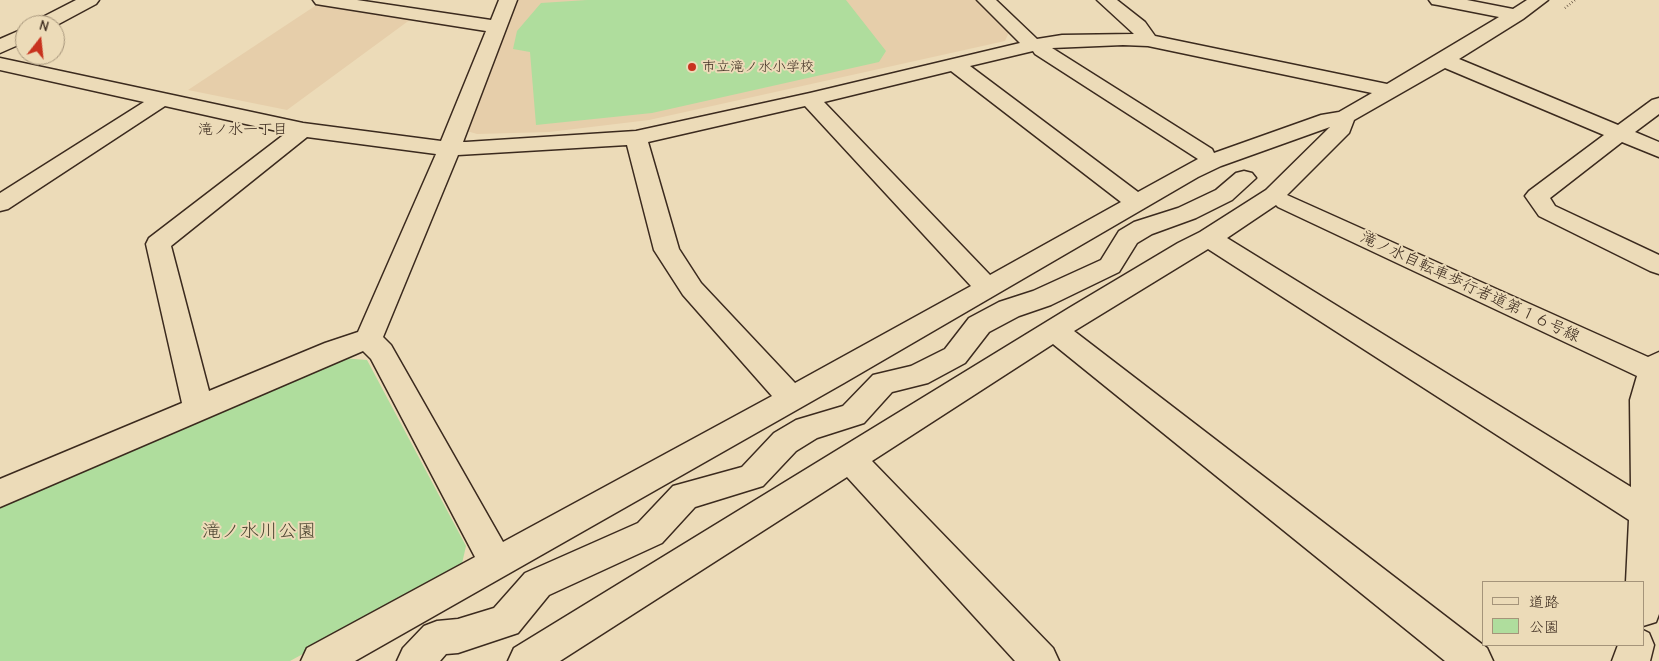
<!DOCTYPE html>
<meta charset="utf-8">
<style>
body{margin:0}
#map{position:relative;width:1659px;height:661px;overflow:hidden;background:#ecdbb8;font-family:"Comic Neue","Klee One",sans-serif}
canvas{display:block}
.legend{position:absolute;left:1482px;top:581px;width:162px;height:65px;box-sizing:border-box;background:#ecdbb8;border:1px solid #a5947a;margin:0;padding:6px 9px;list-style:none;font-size:15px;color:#3b2a1e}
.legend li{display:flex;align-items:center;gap:10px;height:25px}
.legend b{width:25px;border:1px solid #a5947a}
.north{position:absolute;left:15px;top:15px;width:50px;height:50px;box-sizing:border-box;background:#ecdbb8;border:1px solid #a5947a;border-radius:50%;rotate:16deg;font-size:14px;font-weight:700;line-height:20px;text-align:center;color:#3b2a1e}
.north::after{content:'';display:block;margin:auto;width:18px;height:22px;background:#c8321e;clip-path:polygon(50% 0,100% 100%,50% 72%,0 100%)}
</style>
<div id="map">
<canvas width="1659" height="661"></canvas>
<ul class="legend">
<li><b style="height:6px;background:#ecdbb8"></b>道路</li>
<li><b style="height:14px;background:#afdd9d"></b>公園</li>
</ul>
<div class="north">N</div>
</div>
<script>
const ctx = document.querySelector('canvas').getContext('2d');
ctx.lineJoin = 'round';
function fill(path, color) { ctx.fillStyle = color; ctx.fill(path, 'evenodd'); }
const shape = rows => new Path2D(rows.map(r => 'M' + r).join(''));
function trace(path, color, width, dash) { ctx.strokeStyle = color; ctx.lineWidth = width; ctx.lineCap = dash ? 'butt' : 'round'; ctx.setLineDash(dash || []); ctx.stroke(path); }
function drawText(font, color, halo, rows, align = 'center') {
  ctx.font = font + ' "Comic Neue","Klee One",sans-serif'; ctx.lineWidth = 4; ctx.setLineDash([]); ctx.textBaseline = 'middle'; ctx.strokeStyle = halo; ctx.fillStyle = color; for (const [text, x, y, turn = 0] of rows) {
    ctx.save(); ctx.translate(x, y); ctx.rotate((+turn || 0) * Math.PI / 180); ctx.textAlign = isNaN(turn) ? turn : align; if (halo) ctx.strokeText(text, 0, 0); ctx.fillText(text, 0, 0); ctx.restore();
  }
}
const built = shape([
 [517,0,977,0,1009,32,1005,41,649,120,549,132,477,134,467,131],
 [318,4,411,19,287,110,188,90]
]);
const green = shape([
 [587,0,846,0,886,51,879,62,652,113,536,125,530,52,513,49,517,31,541,3],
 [341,358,367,360,466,546,461,568,290,661,0,661,0,504]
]);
const path = shape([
 [1565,8,1575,0]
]);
const minor = shape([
 [76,0,99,0,96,4,55,26,33,25,35,21,76,0],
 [313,0,357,0,491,20,499,0,517,0,463,142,466,142,636,131,810,93,1020,43,977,0,996,0,1037,39,1062,35,1134,34,1097,0,1117,0,1145,22,1155,36,1387,84,1499,17,1438,5,1432,4,1429,0,1467,0,1513,9,1527,0,1548,0,1523,19,1459,59,1618,125,1652,100,1659,98,1659,114,1635,132,1659,142,1659,157,1622,142,1550,198,1555,206,1659,255,1659,274,1650,271,1539,216,1525,196,1529,191,1604,135,1445,68,1354,120,1349,133,1287,195,1648,357,1659,352,1659,614,1656,622,1643,626,1643,582,1626,582,1629,520,1208,249,1074,331,1487,648,1493,661,1445,661,1053,344,872,461,1053,648,1059,661,1015,661,847,477,560,661,508,661,514,648,1069,308,1178,243,1200,232,1266,190,1330,127,1221,166,1198,177,844,383,355,661,301,661,307,648,475,557,371,359,363,351,0,507,0,479,182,403,146,244,149,238,286,133,165,106,8,209,0,211,0,193,144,102,0,70,0,58,303,123,441,141,486,31,322,5,316,4,313,0],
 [1123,45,1148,46,1372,93,1339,112,1321,115,1214,153,1212,149,1052,48,1123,45],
 [1033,51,1035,54,1198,159,1138,192,970,66,1033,51],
 [951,71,1121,202,990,275,824,102,951,71],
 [805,106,971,286,795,383,701,283,679,249,648,142,805,106],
 [307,137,436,154,358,332,325,343,209,391,171,246,307,137],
 [627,145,654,250,683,295,772,396,503,542,391,345,383,337,458,155,627,145],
 [1276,205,1278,207,1637,376,1630,400,1631,487,1227,238,1276,205],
 [25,28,25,42,0,53,0,39,25,28],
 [1244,171,1252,173,1256,178,1232,200,1196,218,1152,234,1137,243,1119,272,1051,305,1019,316,989,332,965,363,928,383,892,392,864,423,817,438,796,451,763,486,695,507,662,543,549,595,518,633,458,653,446,654,440,661,397,661,403,648,424,626,437,621,458,619,494,608,525,573,638,523,673,486,742,467,774,433,796,420,843,406,873,375,911,366,945,349,969,318,999,302,1033,291,1101,260,1119,231,1134,222,1178,208,1216,190,1236,173,1244,171],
 [1643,630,1649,633,1654,645,1650,661,1612,661,1618,645,1643,645,1643,630]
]);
const markers = [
 [692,67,5,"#c8321e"]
];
const farPoinames = [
 ["市立滝ノ水小学校",702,67]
];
const farNeighbourhoodnames = [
 ["滝ノ水一丁目",243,130]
];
const streetNames = [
 ["滝ノ水自転車歩行者道第１６号線",1470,287,25]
];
const nearParknames = [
 ["滝ノ水川公園",259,532]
];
fill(built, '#e6ceaa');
fill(green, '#afdd9d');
trace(minor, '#3b2a1e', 3);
trace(path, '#3b2a1e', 2.5, [0.5, 2.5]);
fill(minor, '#ecdbb8');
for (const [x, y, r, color] of markers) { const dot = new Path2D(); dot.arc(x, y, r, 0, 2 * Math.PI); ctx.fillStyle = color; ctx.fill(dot); trace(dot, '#ecdbb8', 2); }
drawText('14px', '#3b2a1e', '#ecdbb8', farPoinames, 'left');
drawText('15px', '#3b2a1e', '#ecdbb8', farNeighbourhoodnames);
drawText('16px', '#3b2a1e', '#ecdbb8', streetNames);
drawText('19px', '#4c4531', '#ecdbb8', nearParknames);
</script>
